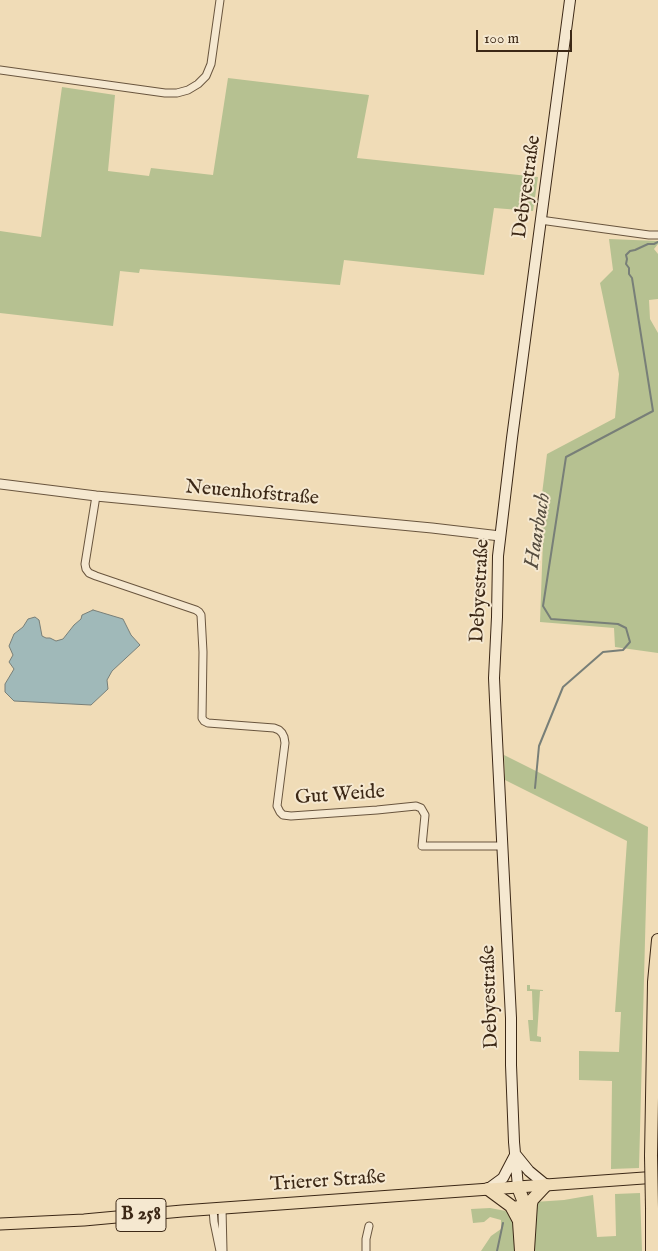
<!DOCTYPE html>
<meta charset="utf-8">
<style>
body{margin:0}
#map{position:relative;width:658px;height:1251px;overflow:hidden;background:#f0dcb7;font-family:"IM FELL English",serif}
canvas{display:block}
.scale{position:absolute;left:476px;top:30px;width:96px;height:22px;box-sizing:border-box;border:2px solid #3c2816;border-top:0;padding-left:6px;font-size:15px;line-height:18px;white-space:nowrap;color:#3c2816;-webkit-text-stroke:4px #f5e8d0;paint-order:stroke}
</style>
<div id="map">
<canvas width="658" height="1251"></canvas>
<div class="scale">100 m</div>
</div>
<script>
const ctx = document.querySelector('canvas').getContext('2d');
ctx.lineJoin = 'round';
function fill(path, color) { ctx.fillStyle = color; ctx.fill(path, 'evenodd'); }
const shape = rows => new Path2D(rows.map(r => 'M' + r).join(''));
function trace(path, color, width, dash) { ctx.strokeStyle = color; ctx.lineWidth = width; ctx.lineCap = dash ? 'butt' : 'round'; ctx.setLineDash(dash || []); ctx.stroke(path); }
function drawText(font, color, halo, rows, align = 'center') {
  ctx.font = font + ' "IM FELL English",serif'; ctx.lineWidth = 4; ctx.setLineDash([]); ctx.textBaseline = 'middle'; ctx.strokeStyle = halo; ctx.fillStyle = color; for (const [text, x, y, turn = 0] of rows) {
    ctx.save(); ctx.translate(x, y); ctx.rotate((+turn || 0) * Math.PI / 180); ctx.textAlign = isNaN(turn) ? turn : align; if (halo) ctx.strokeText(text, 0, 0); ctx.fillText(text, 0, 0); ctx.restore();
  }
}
const green = shape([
 [228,78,369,95,357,158,538,177,533,211,494,208,484,275,344,260,340,285,140,269,139,273,120,271,113,326,0,313,0,231,41,237,62,87,115,95,108,171,149,176,151,168,213,175],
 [609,239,658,241,658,244,654,249,658,254,658,299,649,300,650,319,658,333,658,653,615,647,614,628,540,622,543,540,538,526,547,454,615,418,619,374,600,283,613,270],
 [504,755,648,827,639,1168,611,1169,612,1081,579,1080,579,1051,619,1052,621,1012,615,1012,627,841,505,780],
 [527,985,530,985,530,989,543,990,543,991,540,991,537,1036,541,1037,541,1042,530,1041,528,1020,533,1020,532,991,527,991],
 [640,1193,642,1251,534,1251,534,1202,564,1200,593,1195,597,1237,616,1236,615,1194],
 [490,1208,506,1211,511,1215,513,1222,516,1251,481,1251,491,1236,501,1229,501,1220,490,1217,484,1222,473,1223,471,1209]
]);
const water = shape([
 [93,610,123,619,131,635,140,645,112,671,107,680,108,689,91,705,14,701,5,692,5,684,14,669,9,662,13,655,9,646,14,634,23,627,28,619,35,617,39,620,42,636,46,638,50,638,56,641,63,639,74,625,81,619,82,615,93,610]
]);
const stream = shape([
 [535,788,539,746,563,687,603,652,623,650,630,642,626,628,618,624,551,619,543,606,566,457,653,411,632,278,629,274,629,268,626,264,627,259,626,255,630,251,635,250,648,244,654,244,658,242],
 [497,1251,503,1223]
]);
const minor = shape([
 [0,70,165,93,177,93,188,90,198,84,206,76,211,64,220,0],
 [540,220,649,235,658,235],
 [96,496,85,564,86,569,89,573,96,576,196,610,199,612,201,615,203,652,202,718,204,721,208,723,274,728,279,730,282,733,284,737,285,743,277,806,280,812,283,815,291,816,377,810,416,806,421,808,425,815,422,846,502,846],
 [222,1208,223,1251],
 [213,1209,214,1222,220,1251],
 [366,1251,366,1239,369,1226]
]);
const tertiary = shape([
 [0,484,96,496,432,528,500,536]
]);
const secondary = shape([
 [516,1155,529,1171,546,1185],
 [518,1187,514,1142,511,1065,511,1018,495,700,494,678,497,617,498,556,512,438,570,0],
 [488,1189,503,1178,515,1155]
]);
const primary = shape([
 [0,1224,84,1220,182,1211,658,1177]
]);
const motorway = shape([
 [651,1156,654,982,658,940],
 [518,1187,523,1200,525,1216],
 [488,1189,511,1206,518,1219],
 [518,1207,521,1251],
 [652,1208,652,1251],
 [528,1250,531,1204,532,1200,546,1185]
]);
const motorwayBridge = shape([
 [651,1156,652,1208]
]);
const shields = [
 [141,1215,50]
];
const shieldNames = [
 ["B 258",141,1215]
];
const streetNames = [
 ["Debyestraße",528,187,-82],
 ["Neuenhofstraße",252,494,5],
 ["Debyestraße",481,591,-87],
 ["Gut Weide",340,796,-4],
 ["Debyestraße",491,997,-92],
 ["Trierer Straße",328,1182,-4]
];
const waterNames = [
 ["Haarbach",539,531,-81]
];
fill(green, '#b6c191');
fill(water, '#a0b9b9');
trace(water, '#787f78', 1);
trace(stream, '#787f78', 2);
trace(minor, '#69553e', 9);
trace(tertiary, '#69553e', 11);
trace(secondary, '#3c2816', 12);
trace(primary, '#3c2816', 13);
trace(motorway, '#3c2816', 14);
trace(minor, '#f5e8d0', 7);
trace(tertiary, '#f5e8d0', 9);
trace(secondary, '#f5e8d0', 10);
trace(primary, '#f0dcb7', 11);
trace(motorway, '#f0dcb7', 12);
trace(motorwayBridge, '#3c2816', 14, []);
trace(motorwayBridge, '#f0dcb7', 12);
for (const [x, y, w] of shields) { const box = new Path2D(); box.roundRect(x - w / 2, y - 16.5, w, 33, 4); ctx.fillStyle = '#f5e8d0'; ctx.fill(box); trace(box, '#3c2816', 1); }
drawText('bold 19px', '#3c2816', null, shieldNames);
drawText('20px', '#3c2816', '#f5e8d0', streetNames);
drawText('italic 21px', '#554c3f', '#f5e8d0', waterNames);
</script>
